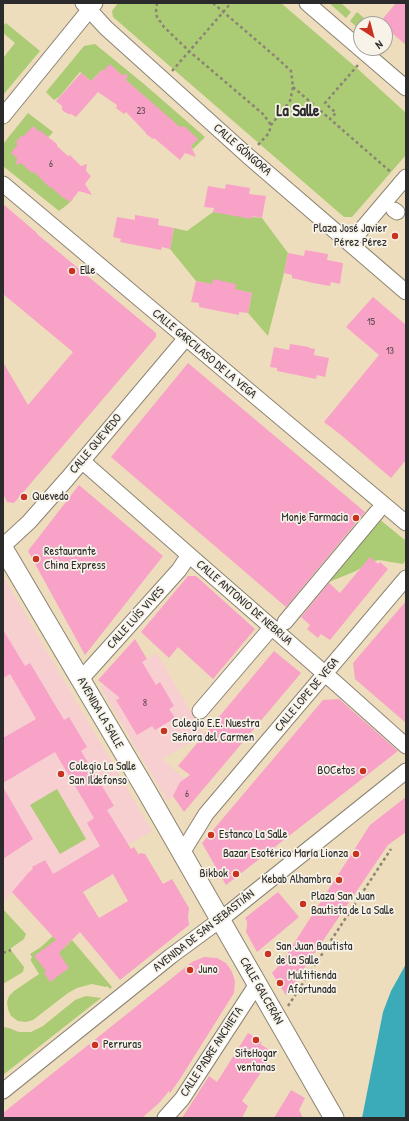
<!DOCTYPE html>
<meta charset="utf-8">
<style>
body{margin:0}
#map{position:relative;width:409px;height:1121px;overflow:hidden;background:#eeddbc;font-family:"Patrick Hand",sans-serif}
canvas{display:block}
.frame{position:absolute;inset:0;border:4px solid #2b2b2b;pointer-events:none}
.north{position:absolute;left:353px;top:16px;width:40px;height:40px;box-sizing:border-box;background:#f7f3e8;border:1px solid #a5a39c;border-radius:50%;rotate:144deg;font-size:11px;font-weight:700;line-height:16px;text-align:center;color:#2b2b2b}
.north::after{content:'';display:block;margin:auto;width:14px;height:18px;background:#c8321e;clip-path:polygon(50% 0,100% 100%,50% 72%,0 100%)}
</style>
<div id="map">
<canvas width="409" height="1121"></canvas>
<div class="frame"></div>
<div class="north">N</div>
</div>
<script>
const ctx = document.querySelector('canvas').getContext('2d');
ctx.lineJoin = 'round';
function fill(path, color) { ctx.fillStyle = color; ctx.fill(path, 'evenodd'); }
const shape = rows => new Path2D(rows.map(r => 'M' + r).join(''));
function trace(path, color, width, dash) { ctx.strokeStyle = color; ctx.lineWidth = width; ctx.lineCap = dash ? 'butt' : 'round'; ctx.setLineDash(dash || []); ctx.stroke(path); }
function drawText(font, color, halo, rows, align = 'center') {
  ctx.font = font + ' "Patrick Hand",sans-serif'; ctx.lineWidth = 3.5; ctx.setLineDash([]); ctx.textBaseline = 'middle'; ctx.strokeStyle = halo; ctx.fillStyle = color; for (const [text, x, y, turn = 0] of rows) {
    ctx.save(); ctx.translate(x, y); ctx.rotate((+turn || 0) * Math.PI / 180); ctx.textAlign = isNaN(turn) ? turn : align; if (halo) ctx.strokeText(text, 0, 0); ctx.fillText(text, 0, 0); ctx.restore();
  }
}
const built = shape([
 [3,578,4,578,152,831,116,852,98,866,89,853,53,874,44,860,33,867,33,869,29,872,3,903],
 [157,653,204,735,162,759,185,779,180,782,173,796,168,802,100,687]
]);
const green = shape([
 [118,3,281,3,359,70,406,113,406,155,352,217,344,217,113,17,112,11],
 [329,3,341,3,351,12,346,18],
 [357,12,371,24,361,24,361,31,350,21],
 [6,23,40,51,3,95,3,58,15,43,3,33,3,26],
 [95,44,144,84,205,137,193,149,191,146,197,139,192,138,104,70,101,71,91,81,80,72,59,97,54,100,46,92,84,46],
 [28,113,53,132,46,140,13,151,73,199,67,205,59,211,3,166,3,144],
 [213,212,262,218,288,253,284,273,268,336,248,313,252,293,196,281,170,249,174,228,187,231],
 [378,518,406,541,406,560,403,564,379,560,370,562,356,571,329,582],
 [57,789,86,839,60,854,30,805],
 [3,909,26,934,24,939,10,949,24,967,23,972,3,984],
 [53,936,64,948,72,940,112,987,110,989,107,986,106,987,92,984,77,988,68,993,33,1020,26,1022,18,1021,11,1016,8,1009,7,1002,9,996,14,991,39,974,31,961,31,959,32,957,30,954,41,947],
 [86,996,101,998,3,1075,3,1027,9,1028,19,1032,31,1032,43,1026,75,1000]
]);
const water = shape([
 [406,964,406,1118,362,1118,383,1012,391,991]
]);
const building = shape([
 [396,3,406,3,406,45,385,27,385,24,382,24,380,22],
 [110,64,122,75,128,74,126,80,180,127,184,126,198,139,191,146,196,157,185,153,180,160,154,138,153,139,146,134,146,133,126,112,124,114,116,108,117,105,98,92,76,117,71,114,68,114,62,110,62,106,56,101,81,73,91,81,101,71,104,70],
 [33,126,40,132,41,131,48,137,57,144,57,146,68,156,70,155,81,166,87,164,86,171,91,176,85,184,92,195,79,191,70,202,62,197,51,187,50,188,34,172,32,173,21,163,16,165,17,158,11,153,18,144,16,142,21,136,24,136],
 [226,184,250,188,249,194,266,196,262,218,253,216,252,219,235,216,213,212,214,208,204,207,208,186,225,189],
 [3,204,37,233,37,234,156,333,156,337,14,503,7,502,3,494,3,362,28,405,73,352,3,294],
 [135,215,159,219,158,225,174,228,170,249,162,247,161,250,120,242,121,239,113,237,117,217,135,220],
 [305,250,328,254,327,260,343,263,340,284,331,282,330,286,313,283,292,278,292,275,284,273,288,253,304,256],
 [213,279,236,284,235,289,252,293,248,313,239,312,239,315,199,307,199,303,191,302,196,281,212,284],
 [373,297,406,325,406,460,391,478,341,435,324,422,379,355,346,327],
 [290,344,309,347,309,348,315,349,314,355,329,358,325,377,317,375,316,379,277,371,277,368,270,367,274,347,289,350],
 [188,363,365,512,286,607,111,457],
 [79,485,163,556,85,655,28,551],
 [370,557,378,564,380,562,388,569,330,640,321,634,318,638,307,629,310,625,301,617,329,583,340,593],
 [188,576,196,576,255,629,213,679,178,647,169,658,141,632],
 [406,601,406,723,355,679,353,663],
 [3,630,25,666,30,663,64,720,69,717,87,747,81,751,114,806,107,810,131,849,134,847,139,855,140,853,145,854,163,884,172,879,189,908,188,917,189,925,120,980,80,932,59,953,69,968,50,982,44,973,46,971,34,956,56,940,12,892,29,872,33,869,32,867,45,860,53,874,100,846,87,823,94,818,55,752,3,783,3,738,36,719,10,674,3,678],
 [113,874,128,901,99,918,83,892],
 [135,639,147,659,142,662,156,685,160,682,174,706,169,709,175,718,155,730,152,726,137,735,116,700,120,698,98,680],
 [274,651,301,673,184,812,173,796,180,782,190,775,178,766],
 [339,699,398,751,226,885,202,843,323,700],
 [3,787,33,839,3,859],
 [406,797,406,832,388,845,286,995,272,973,282,962,370,825],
 [278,892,299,917,257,952,246,932,247,926,247,921,245,918],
 [204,957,217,958,226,963,229,967,232,972,235,981,234,993,180,1079,170,1093,169,1091,159,1103,142,1118,3,1118,3,1113,192,962],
 [248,1033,262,1042,260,1044,268,1049,267,1051,272,1054,266,1063,267,1063,242,1101,248,1106,242,1118,182,1118,209,1076,217,1082],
 [291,1090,305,1098,299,1110,303,1118,274,1118]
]);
const path = shape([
 [157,3,156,11,157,17,164,27,189,51,263,114,271,125],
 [213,3,277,58,291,71,293,87,290,101,271,125,269,133,258,145],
 [358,65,325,103,336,113,330,119,392,173],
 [172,71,231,3],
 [293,87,330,119],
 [3,953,11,950],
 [288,1006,391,849]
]);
const minor = shape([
 [83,3,106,28,248,156,406,292],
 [307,3,406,88],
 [3,116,95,3],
 [3,184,406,523],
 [394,210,397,212],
 [350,243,406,177],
 [82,461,189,555,339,686,406,746],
 [3,546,29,522,67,479,186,338],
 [285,622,377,512],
 [81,679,179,570,189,555],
 [200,711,272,627],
 [182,853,206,814,406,578],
 [3,1091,171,956,220,920,406,771],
 [165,1118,182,1099,257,984]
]);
const major = shape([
 [3,548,147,792,334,1118]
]);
const markers = [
 [395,236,4,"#c8321e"],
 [72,271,4,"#c8321e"],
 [24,497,4,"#c8321e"],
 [356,518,4,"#c8321e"],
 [36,559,4,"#c8321e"],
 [164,731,4,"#c8321e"],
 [363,771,4,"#c8321e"],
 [61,774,4,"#c8321e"],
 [211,835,4,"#c8321e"],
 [356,854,4,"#c8321e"],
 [236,874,4,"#c8321e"],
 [339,880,4,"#c8321e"],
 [303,904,4,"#c8321e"],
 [268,954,4,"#c8321e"],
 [190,970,4,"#c8321e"],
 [280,983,4,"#c8321e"],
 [256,1040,4,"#c8321e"],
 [95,1045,4,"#c8321e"]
];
const numberNames = [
 ["23",141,111],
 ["6",51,164],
 ["15",371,322],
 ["13",390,351],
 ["8",145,703],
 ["6",187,794]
];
const streetNames = [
 ["CALLE GÓNGORA",242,150,41],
 ["CALLE GARCILASO DE LA VEGA",204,354,40],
 ["CALLE QUEVEDO",96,444,-50],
 ["CALLE ANTONIO DE NEBRIJA",244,603,41],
 ["CALLE LUÍS VIVES",136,618,-48],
 ["CALLE LOPE DE VEGA",307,695,-50],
 ["AVENIDA LA SALLE",100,713,60],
 ["AVENIDA DE SAN SEBASTIÁN",204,931,-38],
 ["CALLE GALCERÁN",261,991,60],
 ["CALLE PADRE ANCHIETA",212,1052,-57]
];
const poiNames = [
 ["Plaza José Javier",387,229,"right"],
 ["Pérez Pérez",387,243,"right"],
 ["Elle",80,271],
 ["Quevedo",32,497],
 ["Monje Farmacia",348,518,"right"],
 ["Restaurante",44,552],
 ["China Express",44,566],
 ["Colegio E.E. Nuestra",172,724],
 ["Señora del Carmen",172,738],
 ["Colegio La Salle",69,767],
 ["San Ildefonso",69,781],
 ["BOCetos",355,771,"right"],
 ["Estanco La Salle",219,835],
 ["Bazar Esotérico María Lionza",348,854,"right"],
 ["Bikbok",228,874,"right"],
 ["Kebab Alhambra",331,880,"right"],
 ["Plaza San Juan",311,897],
 ["Bautista de La Salle",311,911],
 ["San Juan Bautista",276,947],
 ["de la Salle",276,961],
 ["Juno",198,970],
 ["Multitienda",288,976],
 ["Afortunada",288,990],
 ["Perruras",103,1045],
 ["SiteHogar",256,1054,"center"],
 ["ventanas",256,1068,"center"]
];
const districtNames = [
 ["La Salle",298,112]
];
fill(built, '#f7cfd1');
fill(green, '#abcc74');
fill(water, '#3cabb9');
fill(building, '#f7a2c6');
trace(minor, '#8c8474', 17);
trace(major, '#8c8474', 21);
trace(path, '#8c8474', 2.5, [3, 3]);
trace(minor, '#fff', 15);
trace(major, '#fff', 19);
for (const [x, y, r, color] of markers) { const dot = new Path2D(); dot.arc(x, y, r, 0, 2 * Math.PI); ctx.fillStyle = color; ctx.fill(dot); trace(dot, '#f7f3e8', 1.5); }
drawText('10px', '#5e4952', null, numberNames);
drawText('12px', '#2b2b2b', '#f7f3e8', streetNames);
drawText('12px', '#2b2b2b', '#f7f3e8', poiNames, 'left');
drawText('bold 16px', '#2b2b2b', '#f7f3e8', districtNames);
</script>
